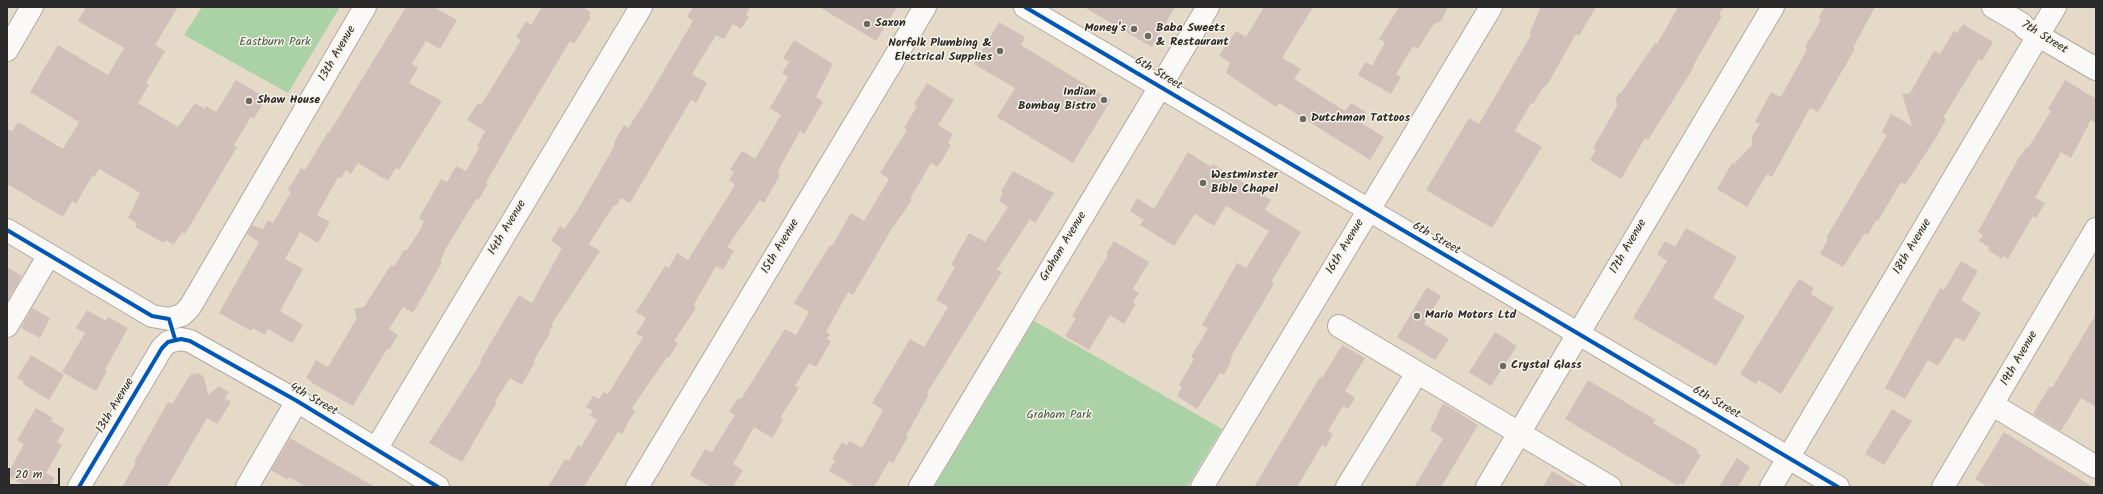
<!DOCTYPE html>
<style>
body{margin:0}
#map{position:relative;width:2103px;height:494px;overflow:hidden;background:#e5d9c8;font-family:Kalam,sans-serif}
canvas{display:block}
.frame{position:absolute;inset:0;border:8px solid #2b2b2b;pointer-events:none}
.scale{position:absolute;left:8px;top:468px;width:52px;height:18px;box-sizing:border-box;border:2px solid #2b2b2b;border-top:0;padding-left:5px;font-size:12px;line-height:14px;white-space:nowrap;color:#2b2b2b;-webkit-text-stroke:3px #f7f3e8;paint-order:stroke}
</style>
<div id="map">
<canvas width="2103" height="494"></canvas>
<div class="frame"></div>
<div class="scale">20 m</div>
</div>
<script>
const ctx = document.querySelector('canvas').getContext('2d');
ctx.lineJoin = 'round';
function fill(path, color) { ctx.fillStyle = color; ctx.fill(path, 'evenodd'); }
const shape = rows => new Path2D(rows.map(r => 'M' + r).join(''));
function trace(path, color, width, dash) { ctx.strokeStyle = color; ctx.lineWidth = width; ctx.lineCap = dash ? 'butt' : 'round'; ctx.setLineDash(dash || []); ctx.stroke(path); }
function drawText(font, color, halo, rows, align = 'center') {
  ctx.font = font + ' Kalam,sans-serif'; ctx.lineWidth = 3; ctx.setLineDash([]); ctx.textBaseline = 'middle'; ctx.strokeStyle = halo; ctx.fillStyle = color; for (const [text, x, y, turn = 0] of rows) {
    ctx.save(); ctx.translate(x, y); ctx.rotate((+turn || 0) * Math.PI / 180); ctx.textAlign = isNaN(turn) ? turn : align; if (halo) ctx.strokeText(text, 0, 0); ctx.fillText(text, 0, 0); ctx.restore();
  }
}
const green = shape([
 [202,7,340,7,288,93,184,35],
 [1034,321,1222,429,1187,487,934,487]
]);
const building = shape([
 [86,7,178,7,155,45,165,51,146,83,149,85,138,103,178,127,195,103,205,109,206,106,216,112,236,80,266,98,254,119,251,117,234,145,237,147,185,234,182,232,174,245,166,240,164,243,135,227,137,223,128,218,140,193,99,169,94,177,92,176,76,204,72,201,63,217,7,184,7,129,12,131,18,122,63,149,79,122,30,92,58,45,108,75,124,48,78,21],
 [406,7,434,7,457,20,440,49,426,41,412,64,418,68,409,83,442,101,399,170,396,168,388,181,358,163,351,174,346,170,341,178,338,177,317,215,330,222,318,243,300,232,285,259,303,269,280,311,303,325,292,343,268,329,265,335,253,328,251,331,219,313,259,242,247,234,252,225,263,229,268,220,273,223,291,192,288,190,301,168,305,170,328,132,329,133],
 [542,7,582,7,591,12,589,16,591,17,574,44,570,41,510,141,486,183,488,184,479,199,477,199,473,204,454,235,444,252,445,252,440,261,442,262,413,313,403,307,389,329,398,335,389,350,387,349,353,406,312,383,312,382,306,378,316,360,328,367,357,318,354,309,364,307,391,265,394,267,404,250,407,250,420,230,424,221,419,218,441,179,447,182,456,166,466,171,479,148,477,146,485,131,467,120,478,103,481,105,521,40,516,37,526,21,531,25],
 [693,7,750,7,746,15,749,17,741,29,733,24,724,39,716,35,692,74,707,83,696,103,691,100,630,203,621,198,616,206,614,205,589,244,600,251,551,325,553,326,549,332,550,333,533,362,535,362,522,385,510,378,495,401,497,402,462,462,429,443,482,361,480,361,519,295,532,303,562,248,551,241,560,226,564,229,577,211,611,152,615,143,614,143,624,125,628,128,647,99,693,21,687,17],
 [819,7,897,7,876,41],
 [1084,7,1175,7,1152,47],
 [1264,7,1313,7,1282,58,1301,69,1294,79,1345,111,1351,103,1366,112,1360,122,1384,137,1370,160,1279,103,1276,107,1226,73,1230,63,1219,55,1236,31,1246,37],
 [1399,7,1448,7,1441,21,1433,25,1418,49,1413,46,1396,74,1401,77,1391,94,1358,75,1365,62,1372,66,1385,42,1379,39],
 [1541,7,1596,7,1579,36,1576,34,1546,87,1544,86,1533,104,1531,103,1515,131,1542,147,1492,228,1426,190,1469,118,1479,124,1531,35,1529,34],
 [1678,7,1724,7,1719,14,1722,16,1693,66,1694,67,1648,140,1645,138,1621,179,1590,160,1596,150,1593,148,1617,106,1616,99,1618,94,1621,93,1655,43,1657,44],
 [1825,7,1875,7,1853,48,1855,49,1818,112,1810,108,1772,177,1767,174,1747,207,1717,189,1732,163,1734,164,1752,145,1752,136,1760,124,1755,122,1771,92,1781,97,1804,55,1807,48,1805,47,1821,20,1818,18],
 [999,22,1025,37,1021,45,1111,100,1073,163,997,117,1015,88,974,64],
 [1963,24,1993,42,1982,61,1979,59,1943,118,1946,119,1937,136,1905,185,1901,182,1878,221,1876,220,1868,235,1865,233,1843,267,1820,254,1828,239,1826,238,1887,135,1882,132,1891,114,1912,126,1902,94,1910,93,1934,51,1940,54,1954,31,1957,33],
 [794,40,833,64,816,97,823,102,804,134,800,131,778,171,780,175,764,203,760,200,727,247,734,251,723,270,716,266,693,306,696,308,674,341,678,343,669,358,667,357,632,408,635,411,630,419,622,434,618,432,584,487,548,487,565,459,569,461,578,445,581,447,597,420,590,415,593,411,586,407,593,396,599,399,604,392,608,394,643,337,636,334,646,318,636,312,665,266,669,268,677,253,688,260,735,185,729,180,734,172,730,170,742,151,755,159,781,115,770,108,788,77,782,73,789,62,783,58],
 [2065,80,2096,99,2096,123,2091,120,2071,158,2061,152,2035,198,2045,203,2036,218,2033,216,2008,259,2003,256,2002,259,1988,250,1989,247,1979,241,1983,235,1978,232,2018,159,2027,147,2028,148,2051,111,2048,109],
 [927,83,954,100,938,125,953,134,948,143,951,145,938,167,931,163,910,199,912,200,891,230,853,295,848,292,826,332,830,334,827,339,831,341,816,367,809,363,795,386,799,388,780,418,783,420,772,438,754,427,733,464,743,470,733,487,711,487,690,475,705,449,712,452,735,415,729,412,738,398,741,399,785,329,796,335,809,312,794,303,830,245,832,246,851,213,864,221,889,179,880,173,907,130,904,128,917,106,914,104],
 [1188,152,1211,167,1213,164,1271,200,1265,210,1301,232,1271,282,1274,284,1233,353,1230,361,1231,362,1224,375,1220,373,1197,409,1177,396,1182,387,1179,385,1194,359,1191,357,1208,328,1202,325,1237,263,1246,268,1269,231,1226,206,1214,226,1195,214,1174,246,1140,225,1144,220,1130,211,1137,198,1154,209],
 [1013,171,1054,193,1035,223,1030,219,997,270,1002,272,927,393,929,394,906,436,908,437,893,463,889,461,874,487,856,487,829,471,835,461,832,459,842,442,847,445,850,441,862,448,883,410,872,403,910,339,924,347,948,307,936,300,955,267,951,265,969,233,985,242,1008,207,999,201,1003,193,1001,191],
 [1686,228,1737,257,1713,298,1745,316,1716,366,1633,318,1667,261,1657,254,1665,241,1675,247],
 [1114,241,1149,262,1133,289,1139,293,1133,302,1136,304,1124,324,1110,315,1089,350,1065,336,1076,318,1072,316,1108,255,1106,254],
 [1961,261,1978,271,1961,300,1981,313,1964,342,1956,337,1938,366,1928,360,1905,399,1885,388,1940,288,1944,290],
 [7,267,22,276,7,301],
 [1799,279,1814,288,1811,294,1834,308,1781,394,1758,380,1756,384,1740,374],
 [1427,287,1441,296,1424,324,1449,339,1435,360,1397,337],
 [32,308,50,318,40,338,21,328],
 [87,310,106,321,108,317,128,328,105,370,107,371,96,391,62,372,85,333,76,328],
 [2096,314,2096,407,2081,398,2061,431,2033,414,2050,386,2052,388],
 [1495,332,1517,346,1491,386,1469,372],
 [1342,345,1365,358,1345,391,1355,398,1348,409,1343,406,1328,431,1333,434,1326,447,1322,445,1297,487,1254,487,1320,377,1322,378],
 [31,355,64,375,49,400,23,384,24,382,17,378],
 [198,373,204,377,208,395,219,386,229,392,225,398,231,402,217,424,207,418,167,487,122,487,136,463,134,462,168,402,172,404,190,375],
 [1588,380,1656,420,1653,423,1698,450,1697,453,1701,455,1683,485,1680,483,1678,486,1565,419],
 [1443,403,1478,425,1441,487,1414,487,1443,439,1430,430],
 [36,408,53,418,51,421,65,429,57,442,62,445,46,473,55,478,50,487,27,487,7,475,24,444,17,440],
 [1892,409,1912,421,1884,465,1865,454],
 [2004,432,2093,487,1988,487,1975,479],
 [290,438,347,471,375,487,306,487,289,477,288,480,271,470],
 [1737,458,1750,467,1738,487,1719,487],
 [1552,471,1579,487,1543,487]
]);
const path = shape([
 [192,373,194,366],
 [147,409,157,417],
 [127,443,138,448],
 [103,484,108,487]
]);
const minor = shape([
 [1025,7,1838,487],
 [1993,7,2022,24,2025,28,2096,69],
 [7,50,32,7],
 [7,230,152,316,169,319,182,315,190,307,365,7],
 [7,326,49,255],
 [1339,326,1610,487],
 [1993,405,2096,467],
 [376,449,641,7],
 [79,487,162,348,168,342,181,339,190,341,297,401,438,487],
 [247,487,297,401],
 [637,487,925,7],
 [920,487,1208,7],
 [1202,487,1491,7],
 [1347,487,1417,373],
 [1487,487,1773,7],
 [1771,487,2055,7],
 [1943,487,2096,229]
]);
const cycleway = shape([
 [1025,7,1838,487],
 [7,230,152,316,169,319,175,339],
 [79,487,162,348,168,342,181,339,190,341,297,401,438,487]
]);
const markers = [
 [867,24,4,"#6c6862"],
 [1134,29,4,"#6c6862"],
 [1148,36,4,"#6c6862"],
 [1000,51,4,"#6c6862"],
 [1104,100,4,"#6c6862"],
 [249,101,4,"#6c6862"],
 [1303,119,4,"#6c6862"],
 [1203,183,4,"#6c6862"],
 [1417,316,4,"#6c6862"],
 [1503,366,4,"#6c6862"]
];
const poiNames = [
 ["Saxon",875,24],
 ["Money's",1126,29,"right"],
 ["Baba Sweets",1156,29],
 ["& Restaurant",1156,43],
 ["Norfolk Plumbing &",992,44,"right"],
 ["Electrical Supplies",992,58,"right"],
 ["Indian",1096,93,"right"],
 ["Bombay Bistro",1096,107,"right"],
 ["Shaw House",257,101],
 ["Dutchman Tattoos",1311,119],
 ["Westminster",1211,176],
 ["Bible Chapel",1211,190],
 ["Mario Motors Ltd",1425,316],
 ["Crystal Glass",1511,366]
];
const streetNames = [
 ["7th Street",2044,38,32],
 ["13th Avenue",338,54,-60],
 ["6th Street",1158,74,31],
 ["14th Avenue",508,228,-59],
 ["6th Street",1436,239,30],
 ["15th Avenue",781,247,-59],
 ["Graham Avenue",1064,247,-59],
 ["16th Avenue",1346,247,-59],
 ["17th Avenue",1629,247,-60],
 ["18th Avenue",1913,247,-59],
 ["19th Avenue",2020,359,-60],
 ["4th Street",313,400,30],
 ["6th Street",1716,403,30],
 ["13th Avenue",116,406,-59]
];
const parkNames = [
 ["Eastburn Park",275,43],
 ["Graham Park",1059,416]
];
fill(green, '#abd1a6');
fill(building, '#d1c0b9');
trace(minor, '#b1a99e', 24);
trace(path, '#d1cfcb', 2.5, [1, 3]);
trace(minor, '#fbf9f7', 22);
trace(cycleway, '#0057b8', 4);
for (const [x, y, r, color] of markers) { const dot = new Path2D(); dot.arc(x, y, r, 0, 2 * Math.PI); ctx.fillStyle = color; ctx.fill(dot); trace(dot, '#f7f3e8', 1.5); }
drawText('bold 12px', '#2b2b2b', '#f7f3e8', poiNames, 'left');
drawText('12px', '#2b2b2b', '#f7f3e8', streetNames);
drawText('12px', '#435b48', '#f7f3e8', parkNames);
</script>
